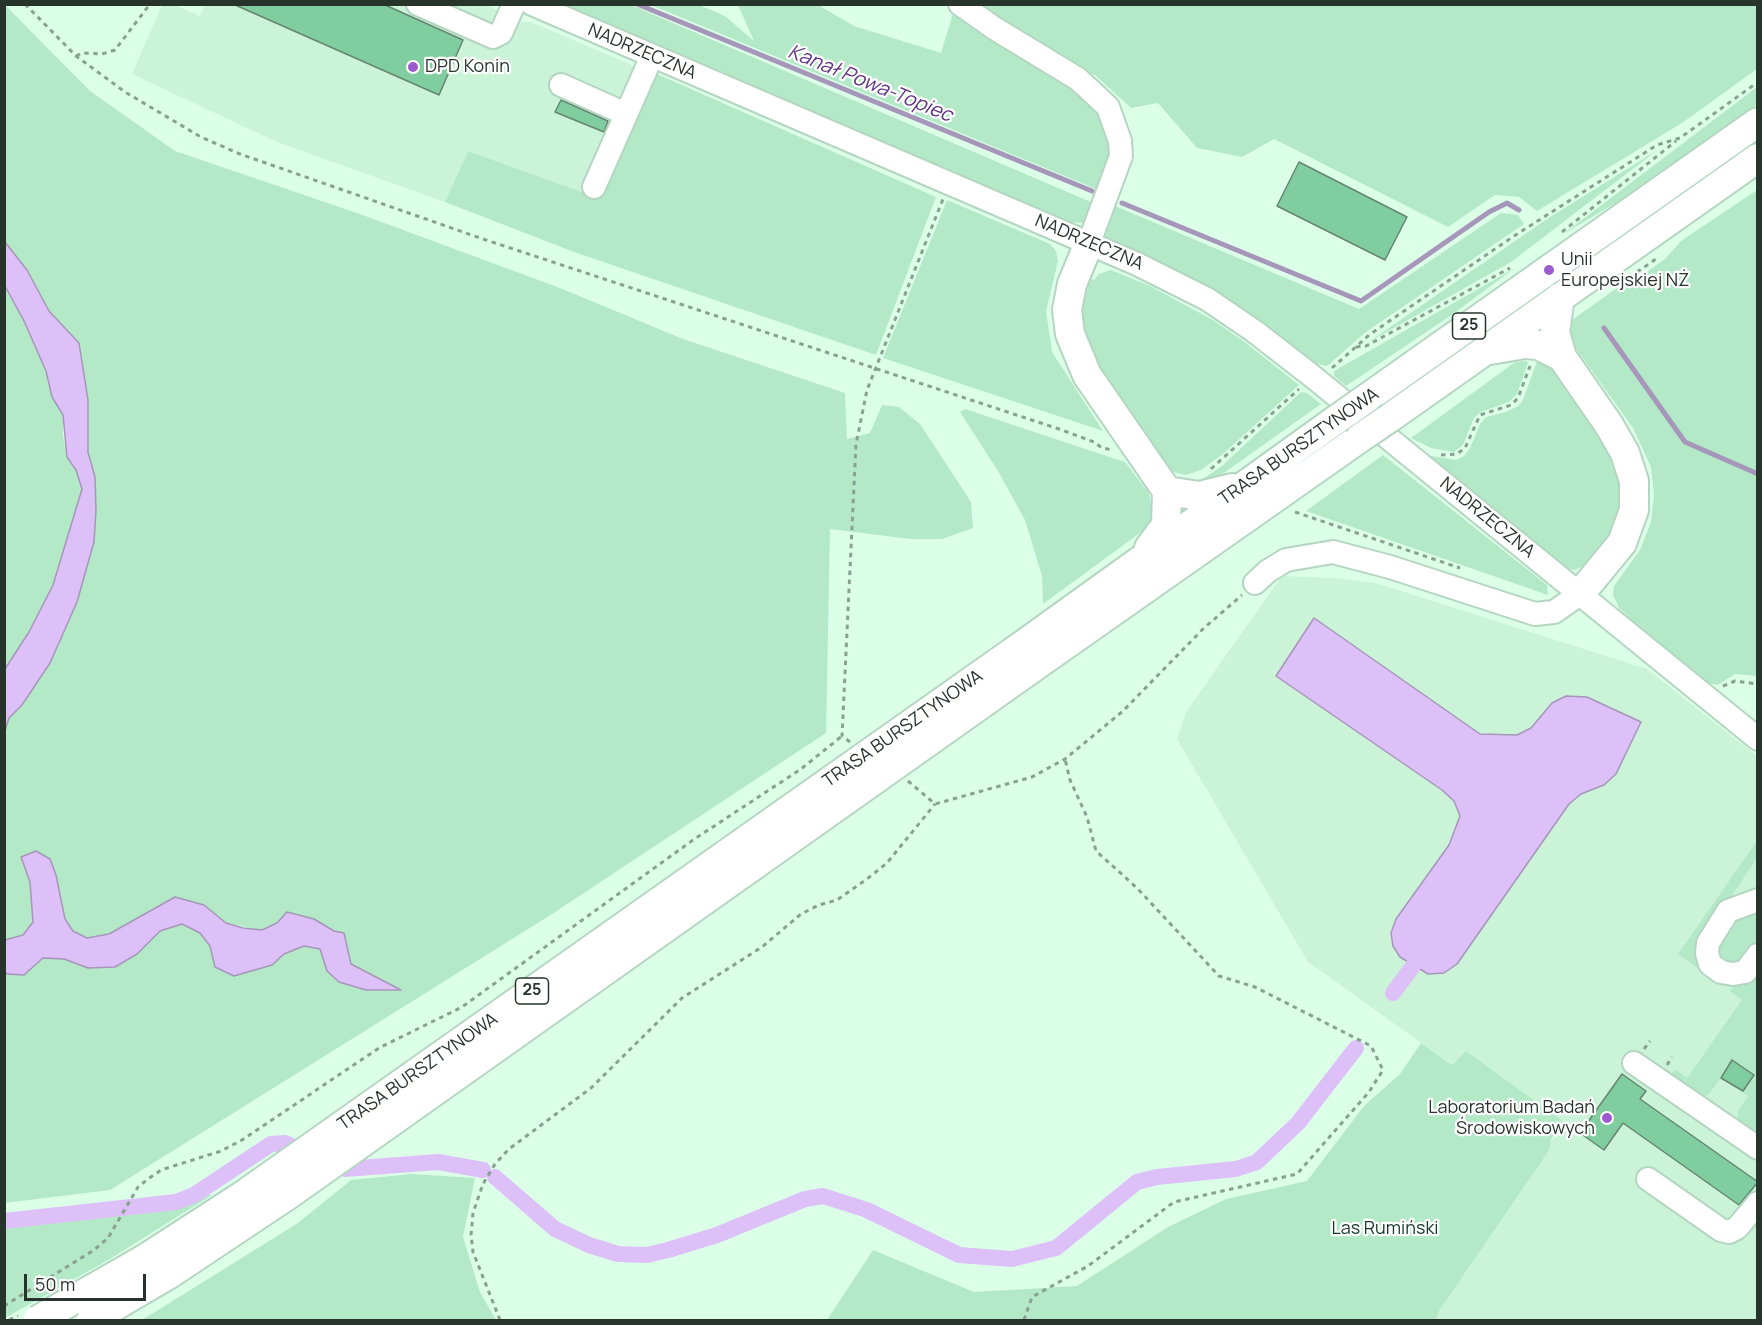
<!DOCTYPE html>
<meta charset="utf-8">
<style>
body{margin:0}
#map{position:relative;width:1762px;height:1325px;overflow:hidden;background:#dcffe8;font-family:Manrope,sans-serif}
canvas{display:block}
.frame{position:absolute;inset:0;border:6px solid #27342b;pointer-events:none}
.scale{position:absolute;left:24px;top:1274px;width:122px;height:27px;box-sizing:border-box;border:3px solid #27342b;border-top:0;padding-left:8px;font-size:18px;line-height:21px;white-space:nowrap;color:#27342b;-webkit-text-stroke:4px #fff;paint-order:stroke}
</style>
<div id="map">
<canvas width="1762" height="1325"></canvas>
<div class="frame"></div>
<div class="scale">50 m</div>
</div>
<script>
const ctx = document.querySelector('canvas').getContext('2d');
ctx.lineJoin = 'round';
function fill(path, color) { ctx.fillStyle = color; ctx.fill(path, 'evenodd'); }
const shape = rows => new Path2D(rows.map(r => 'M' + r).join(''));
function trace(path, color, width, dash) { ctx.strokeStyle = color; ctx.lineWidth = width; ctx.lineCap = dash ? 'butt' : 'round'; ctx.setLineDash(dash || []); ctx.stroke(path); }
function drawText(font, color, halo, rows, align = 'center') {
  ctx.font = font + ' Manrope,sans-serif'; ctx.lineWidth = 4.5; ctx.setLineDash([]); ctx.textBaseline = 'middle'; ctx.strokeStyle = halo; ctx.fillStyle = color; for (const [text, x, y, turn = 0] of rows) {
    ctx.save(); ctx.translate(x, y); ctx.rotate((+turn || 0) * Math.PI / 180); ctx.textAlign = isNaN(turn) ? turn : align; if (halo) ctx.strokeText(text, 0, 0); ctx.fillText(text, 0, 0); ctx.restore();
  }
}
const built = shape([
 [205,4,485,4,521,22,531,22,639,68,596,197,468,151,445,202,277,142,132,74,162,5,175,5,200,16],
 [1282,576,1336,578,1376,583,1647,669,1757,756,1757,1320,1436,1320,1439,1311,1550,1149,1551,1140,1558,1135,1466,1051,1452,1065,1308,962,1177,739,1186,712]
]);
const green = shape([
 [5,5,90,91,175,151,360,214,560,288,683,339,845,393,847,439,870,433,882,405,899,407,920,424,971,502,973,528,942,539,910,539,830,529,826,733,549,916,110,1190,5,1203,5,972,7,974,35,965,43,958,64,959,88,968,115,967,137,954,160,931,182,924,200,933,210,946,215,967,233,976,272,965,284,954,304,946,320,949,327,971,366,990,399,990,351,964,344,933,334,931,314,919,277,923,261,930,226,923,204,905,151,909,133,923,109,934,87,938,73,931,65,919,56,875,50,859,36,851,21,858,30,882,33,922,23,935,5,940,4,731,9,718,22,705,50,663,77,602,94,542,96,510,95,477,88,452,88,400,79,343,49,311,27,270,5,242],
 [556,5,631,5,1093,203,1089,217,1084,223,1070,222],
 [651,5,699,5,725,16,754,41,738,5,818,5,854,26,941,53,954,10,1061,81,1105,121,1117,146,1101,191],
 [981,5,1757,5,1757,69,1682,123,1537,211,1519,197,1495,195,1448,227,1274,139,1242,157,1197,148,1158,103,1131,108,1096,76,990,15],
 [657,74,936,197,876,355,574,252,445,202,468,151,596,197,649,78],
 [1757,87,1757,104,1659,177,1562,235],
 [1659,149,1511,262,1367,343,1547,219],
 [1757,190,1757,676,1735,674,1718,685,1708,683,1626,619,1628,616,1619,608,1613,595,1614,586,1640,550,1651,522,1654,495,1651,467,1633,428,1571,342,1569,322,1617,288,1643,275,1666,258,1681,241],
 [947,200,1050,244,1056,251,1058,261,1046,311,1052,352,1103,431,883,358],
 [1115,206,1359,309,1501,213,1518,215,1524,224,1366,332,1327,366,1313,363,1246,312,1204,285,1165,265,1110,241,1105,236],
 [1515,268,1453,314,1346,386,1334,376,1334,371],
 [1111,270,1150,286,1213,320,1246,343,1299,385,1224,453,1201,470,1186,475,1169,471,1099,372,1086,340,1082,322,1086,284,1089,278,1094,280,1099,274],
 [4,286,24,321,46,371,52,397,63,416,63,435,67,457,76,470,82,489,53,585,29,632,5,669],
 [1539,356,1549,361,1592,420,1617,467,1621,495,1617,521,1605,543,1591,562,1575,570,1565,568,1425,455,1456,460,1464,456,1470,448,1480,424,1486,417,1506,412,1518,406,1523,400],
 [1526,361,1528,363,1517,394,1509,402,1481,412,1474,418,1463,445,1454,452,1431,448,1411,438,1515,362],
 [1301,392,1307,393,1321,404,1214,480,1185,485,1201,480,1222,466],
 [965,409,1125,462,1149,493,1153,515,1148,527,1043,604,1042,576,1025,520,998,471,960,412],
 [1383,455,1547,585,1548,595,1306,511],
 [1757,841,1757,858,1704,937,1720,977,1720,984,1678,954],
 [1757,905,1757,940,1739,963,1726,967,1713,948,1730,918],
 [1757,961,1757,1136,1738,1122,1738,1112,1748,1096,1735,1087,1721,1078,1709,1094,1702,1097,1670,1076,1675,1069,1687,1078,1742,1000,1730,991],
 [1421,1043,1452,1065,1466,1051,1565,1123,1551,1139,1550,1149,1439,1311,1436,1320,827,1320,873,1250,974,1292,1077,1286,1168,1227,1226,1199,1307,1181,1364,1106,1400,1074],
 [412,1174,475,1178,463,1237,480,1292,496,1320,142,1320,298,1223,351,1180],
 [201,1194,212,1195,110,1259,5,1318,5,1227,156,1210]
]);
const water = shape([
 [5,242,27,270,49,311,79,343,88,400,88,452,95,477,96,510,94,542,77,602,50,663,22,705,9,718,5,731,5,669,29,632,53,585,82,489,76,470,67,457,63,415,52,397,46,371,24,321,5,286,5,242],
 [1314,618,1480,734,1517,735,1531,728,1552,703,1566,696,1587,697,1641,722,1616,774,1604,785,1581,794,1569,804,1457,964,1444,973,1428,974,1400,957,1393,946,1391,933,1396,919,1449,845,1460,816,1454,801,1442,790,1276,676,1314,618],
 [36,851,50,859,56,875,65,919,73,931,87,938,109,934,175,897,204,905,226,923,243,928,262,930,277,923,287,912,314,919,334,931,344,933,351,964,401,990,366,990,339,982,327,971,320,949,304,946,284,954,272,965,234,976,215,967,210,946,200,933,182,924,160,931,137,954,115,967,88,968,64,959,43,958,24,975,7,974,5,972,5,940,23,935,33,922,30,882,21,857,36,851]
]);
const stream = shape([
 [637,4,1092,191],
 [1122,203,1361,301,1489,212,1507,203,1519,210],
 [1604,328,1685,442,1758,474]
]);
const canal = shape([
 [1393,993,1413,966],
 [495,1177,555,1229,589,1245,618,1254,647,1255,668,1250,717,1235,805,1199,823,1196,867,1210,959,1255,1012,1259,1056,1248,1137,1182,1157,1177,1236,1169,1257,1162,1298,1123,1356,1048],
 [4,1221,176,1202,194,1195,271,1144,285,1143,345,1169,438,1162,483,1170]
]);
const building = shape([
 [233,4,383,4,463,40,439,95,233,4],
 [561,100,608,121,604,132,555,112,561,100],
 [1299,162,1407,217,1385,260,1277,206,1299,162],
 [1732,1060,1754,1075,1743,1091,1721,1078,1732,1060],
 [1622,1074,1646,1091,1640,1099,1758,1182,1739,1205,1623,1123,1604,1150,1580,1133,1622,1074]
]);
const path = shape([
 [25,4,76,56,125,92,201,137,240,154,483,239,1059,429,1094,442,1102,448,1113,450],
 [76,56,82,53,102,54,115,50,150,4],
 [1562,232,1676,141],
 [1637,272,1656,259],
 [1356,347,1366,346,1510,268],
 [1332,368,1369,335,1514,236,1657,145,1680,138,1758,82],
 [1441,455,1457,454,1465,448,1480,415,1511,405,1518,398,1530,366],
 [1211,469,1299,389],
 [1295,512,1460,568],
 [1723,686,1735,681,1758,684],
 [850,742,842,736,856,444,867,390,943,199],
 [908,781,935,804,1032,777,1065,759,1123,711,1203,629,1242,595],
 [1644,1049,1650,1041],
 [1667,1065,1672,1057],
 [4,1306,94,1250,108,1238,138,1187,148,1179,161,1170,221,1151,242,1140,379,1048,462,1007,693,840,801,769,842,736],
 [500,1320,473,1252,471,1235,473,1213,483,1184,495,1164,509,1149,591,1088,682,998,762,947,801,914,819,905,837,900,867,879,887,863,935,804],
 [1024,1320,1032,1297,1088,1266,1174,1202,1297,1174,1369,1092,1383,1070,1371,1046,1255,987,1219,976,1137,888,1096,851,1087,817,1070,780,1065,759]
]);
const minor = shape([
 [418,4,493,37,501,33,514,4],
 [532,4,1137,264,1207,299,1254,331,1312,376,1758,739],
 [960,4,994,28,1078,79,1108,107,1120,141,1121,156,1089,243],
 [561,85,626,114],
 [594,187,652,56],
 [1255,583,1268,571,1286,560,1333,552,1390,567,1535,614,1554,612,1580,594],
 [1758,900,1728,911,1708,943,1707,953,1710,964,1721,972,1733,974,1745,972,1758,955],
 [1634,1063,1758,1148],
 [1648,1179,1721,1230,1729,1232,1737,1228,1758,1203]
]);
const major = shape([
 [1089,243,1072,284,1067,310,1070,334,1087,375,1167,491,1166,525,1149,548],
 [1560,297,1555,332,1562,357,1609,425,1625,453,1634,481,1634,510,1622,543,1580,594],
 [1490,350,1525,344,1538,345,1562,357],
 [1367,398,1758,122],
 [1391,417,1758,158],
 [1167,491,1199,496,1232,488],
 [1017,649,1337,419],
 [1031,669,1360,438]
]);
const pathBridge = shape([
 [9,1320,18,1316]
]);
const majorBridge = shape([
 [1337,419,1367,398],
 [1360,438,1391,417],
 [38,1320,143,1260,242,1196,1017,649],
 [91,1320,168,1275,288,1195,1031,669]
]);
const markers = [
 [413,67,6,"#9d5bd0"],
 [1549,270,6,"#9d5bd0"],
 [1607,1118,6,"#9d5bd0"]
];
const shields = [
 [1469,326,33],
 [532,991,33]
];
const shieldNames = [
 ["25",1469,326],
 ["25",532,991]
];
const streetNames = [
 ["NADRZECZNA",642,52,23],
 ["NADRZECZNA",1089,243,23],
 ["TRASA BURSZTYNOWA",1299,447,-35],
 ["NADRZECZNA",1487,518,39],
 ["TRASA BURSZTYNOWA",903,729,-35],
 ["TRASA BURSZTYNOWA",418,1072,-35]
];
const poiNames = [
 ["DPD Konin",425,67],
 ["Unii",1561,260],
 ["Europejskiej NŻ",1561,281],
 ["Laboratorium Badań",1595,1108,"right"],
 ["Środowiskowych",1595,1129,"right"]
];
const parkNames = [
 ["Las Rumiński",1385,1229]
];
const waterNames = [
 ["Kanał Powa-Topiec",870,84,22]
];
fill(built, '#caf3d8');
fill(green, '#b4e9c8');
fill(water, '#dcc0f7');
trace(water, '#a696ba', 1.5);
trace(stream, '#a696ba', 5);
trace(canal, '#dcc0f7', 16);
fill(building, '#80cea0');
trace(building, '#668571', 1.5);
trace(minor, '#b4d6c1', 26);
trace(major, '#b4d6c1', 32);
trace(path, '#88a190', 3, [4.5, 4.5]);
trace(minor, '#fff', 22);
trace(major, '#fff', 28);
trace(majorBridge, '#b4d6c1', 32, []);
trace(pathBridge, '#88a190', 3, [4.5, 4.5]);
trace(majorBridge, '#fff', 28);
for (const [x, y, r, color] of markers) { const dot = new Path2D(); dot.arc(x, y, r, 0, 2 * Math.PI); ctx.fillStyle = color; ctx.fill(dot); trace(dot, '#fff', 2); }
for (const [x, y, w] of shields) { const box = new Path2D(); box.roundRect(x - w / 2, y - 13, w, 26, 4.5); ctx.fillStyle = '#fff'; ctx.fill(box); trace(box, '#27342b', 1.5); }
drawText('bold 16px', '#27342b', null, shieldNames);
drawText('18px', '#27342b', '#fff', streetNames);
drawText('18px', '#27342b', '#fff', poiNames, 'left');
drawText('18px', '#163825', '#fff', parkNames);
drawText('italic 20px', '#613584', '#fff', waterNames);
</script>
